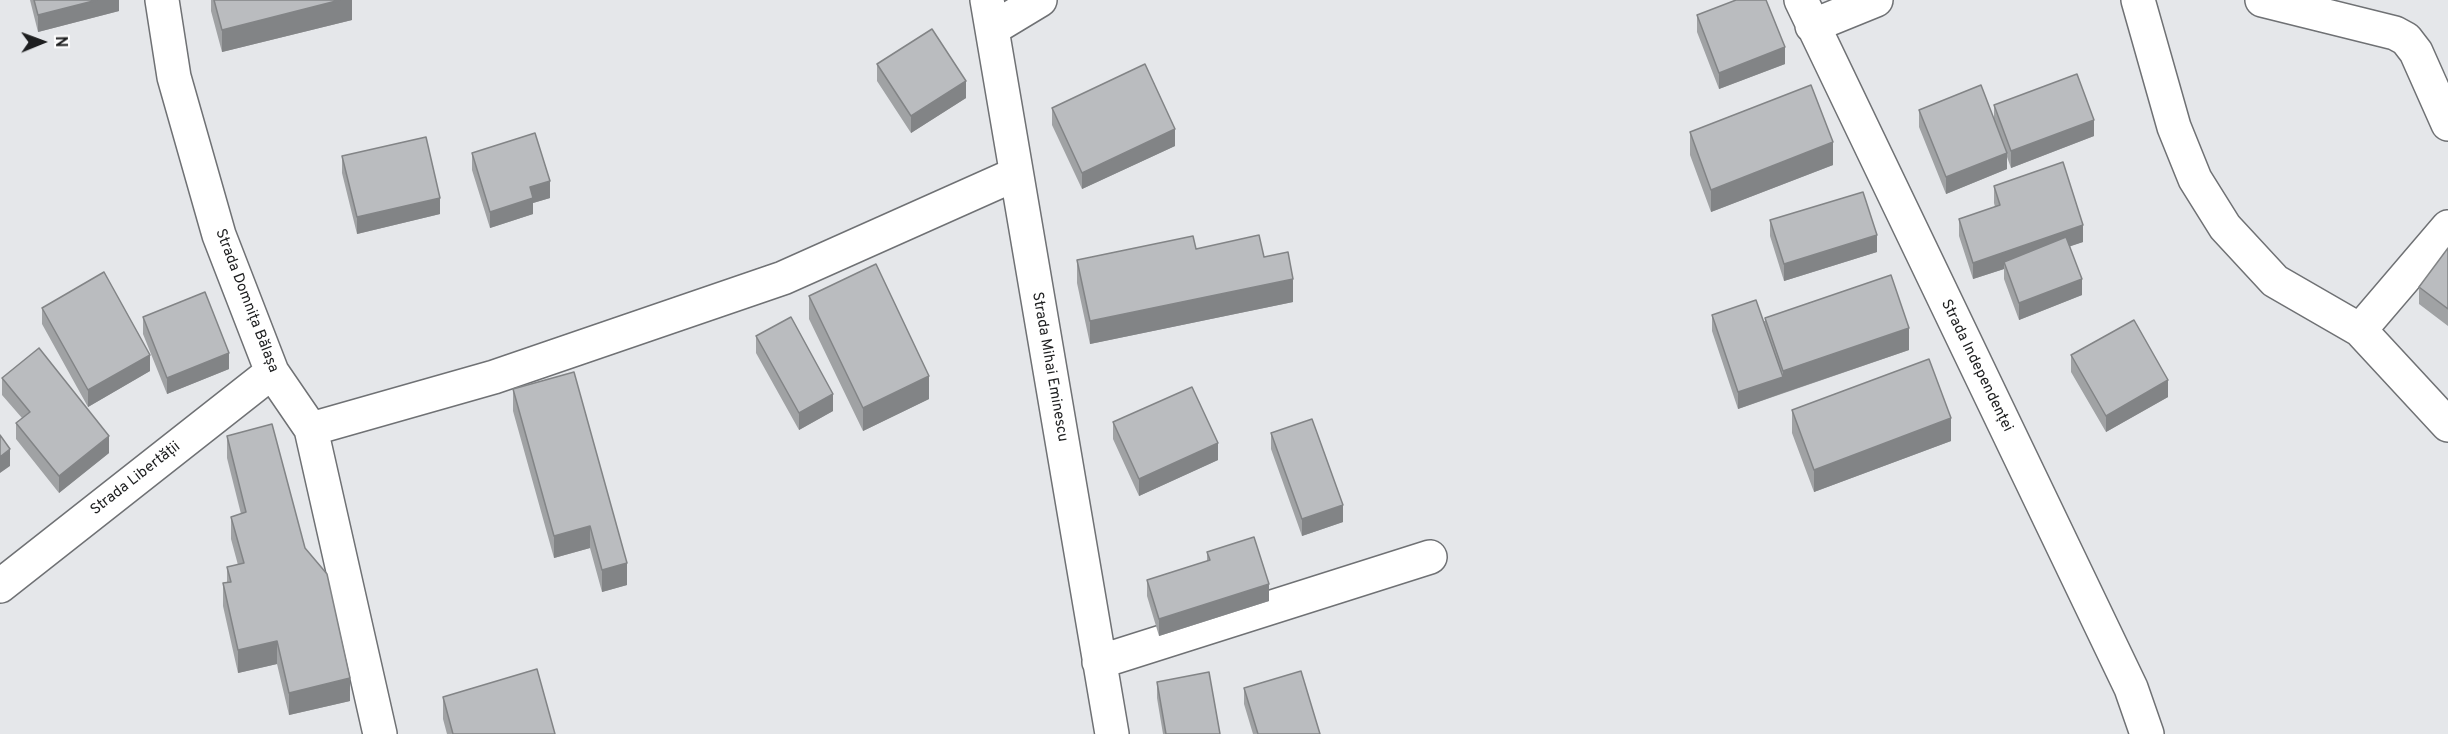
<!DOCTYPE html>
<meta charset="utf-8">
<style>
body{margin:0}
#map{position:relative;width:2448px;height:734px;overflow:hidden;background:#e5e7ea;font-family:Overpass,sans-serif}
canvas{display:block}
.north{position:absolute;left:12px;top:12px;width:60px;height:60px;-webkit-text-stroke:4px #fff;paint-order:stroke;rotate:89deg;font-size:16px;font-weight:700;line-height:24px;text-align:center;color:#1d1e1f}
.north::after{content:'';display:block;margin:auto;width:21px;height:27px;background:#1d1e1f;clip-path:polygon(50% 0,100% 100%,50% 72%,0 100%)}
</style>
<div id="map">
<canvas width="2448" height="734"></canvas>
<div class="north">N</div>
</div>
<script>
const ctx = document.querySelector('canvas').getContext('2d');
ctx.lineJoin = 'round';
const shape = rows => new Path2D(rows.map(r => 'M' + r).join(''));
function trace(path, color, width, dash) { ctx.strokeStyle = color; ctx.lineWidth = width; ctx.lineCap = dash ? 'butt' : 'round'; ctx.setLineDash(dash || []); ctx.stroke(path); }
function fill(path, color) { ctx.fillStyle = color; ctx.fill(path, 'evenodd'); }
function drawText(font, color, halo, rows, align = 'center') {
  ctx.font = font + ' Overpass,sans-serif'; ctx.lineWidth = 5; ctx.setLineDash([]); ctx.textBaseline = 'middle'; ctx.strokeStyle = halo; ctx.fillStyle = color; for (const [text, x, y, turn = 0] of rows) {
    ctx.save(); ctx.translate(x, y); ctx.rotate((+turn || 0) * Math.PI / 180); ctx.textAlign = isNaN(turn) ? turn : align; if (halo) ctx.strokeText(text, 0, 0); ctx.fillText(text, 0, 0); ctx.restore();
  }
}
const street = shape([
 [162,0,174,77,219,235,272,372,311,429,380,734],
 [987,0,1112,734],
 [1801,0,2131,688,2147,734],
 [2138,0,2174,127,2195,179,2225,227,2275,281,2360,330,2448,425],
 [2262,0,2395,33,2406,39,2416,52,2448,124],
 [1812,26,1876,0],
 [992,29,1040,0],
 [2360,330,2448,227],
 [311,429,494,377,783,278,1016,174],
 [0,586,272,372],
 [1099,662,1430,557]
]);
const wall = shape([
 [30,0,119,0,119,11,38,32],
 [211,0,352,0,352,20,222,52,211,11],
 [1697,15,1785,64,1719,89,1697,32],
 [877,64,966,98,911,133,877,81],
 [1994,105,2094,136,2011,168,2007,157,2007,169,1946,194,1919,127,1919,110,1994,119],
 [1052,108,1175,146,1082,189,1052,125],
 [1690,132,1833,165,1711,212,1690,155],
 [472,153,550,198,533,203,533,214,490,228,472,170],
 [342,156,440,214,357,234,342,173],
 [1994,186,2083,242,2070,246,2082,295,2019,320,2004,279,2004,269,1973,279,1959,236,1959,219,1995,207,1994,203],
 [1770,220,1877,252,1784,281,1770,236],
 [2448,248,2448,326,2419,304,2419,287],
 [1196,249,1264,257,1293,302,1090,344,1077,283,1077,260],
 [809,296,929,399,863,431,809,319],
 [42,308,150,371,88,407,42,324],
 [1712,315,1764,321,1765,321,1765,318,1909,350,1738,409,1712,331],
 [143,317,229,369,167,394,143,334],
 [756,336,833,411,799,430,756,353],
 [2071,355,2168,397,2106,432,2071,372],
 [2,378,109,453,59,493,16,439,16,423,22,418,2,395],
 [513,389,627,585,602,592,590,548,554,558,513,411],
 [1792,410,1951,441,1814,492,1792,433],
 [1113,422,1218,460,1139,496,1113,439],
 [1271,433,1343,522,1302,536,1271,449],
 [227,436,305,548,350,701,289,715,277,664,238,673,223,606,223,583,227,582,227,567,238,565,231,539,231,517,241,514,227,458],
 [1207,552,1269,601,1159,636,1147,596,1147,580,1207,561],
 [1157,682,1220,734,1163,734,1157,698],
 [1244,688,1320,734,1253,734,1244,704],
 [443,697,555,734,447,734,443,719]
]);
const shadedWall = shape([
 [97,0,119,0,119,11,38,32,38,15],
 [340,0,352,0,352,20,222,52,222,30],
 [1785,47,1785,64,1719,89,1719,73],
 [966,81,966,98,911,133,911,116],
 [2094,120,2094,136,2011,168,2011,151],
 [1175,129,1175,146,1082,189,1082,173],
 [1833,142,1833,165,1711,212,1711,190],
 [2007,153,2007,169,1946,194,1946,177],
 [550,181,550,198,533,203,533,214,490,228,490,212,530,187],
 [440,198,440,214,357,234,357,217],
 [2083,225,2083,242,2006,268,2004,262,2004,269,1973,279,1973,263],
 [1877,235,1877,252,1784,281,1784,264],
 [1293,279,1293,302,1090,344,1090,321],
 [2082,279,2082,295,2019,320,2019,303],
 [1909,328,1909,350,1783,393,1783,371],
 [229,353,229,369,167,394,167,378],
 [150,355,150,371,88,407,88,390],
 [929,376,929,399,863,431,863,408],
 [1783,377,1783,393,1738,409,1738,392],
 [2168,380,2168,397,2106,432,2106,416],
 [833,394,833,411,799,430,799,413],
 [1951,418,1951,441,1814,492,1814,470],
 [109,436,109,453,59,493,59,476],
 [1218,443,1218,460,1139,496,1139,479],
 [10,449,10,466,0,473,0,457],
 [1343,505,1343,522,1302,536,1302,519],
 [590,526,590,548,554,558,554,536],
 [627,563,627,585,602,592,602,570],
 [1269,584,1269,601,1159,636,1159,619],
 [277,641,277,664,238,673,238,650],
 [350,678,350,701,289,715,289,693]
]);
const building = shape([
 [34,0,97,0,38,15,34,0],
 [214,0,340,0,222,30,214,0],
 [1736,0,1766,0,1785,47,1719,73,1697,15,1736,0],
 [932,29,966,81,911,116,877,64,932,29],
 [1145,64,1175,129,1082,173,1052,108,1145,64],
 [2077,74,2094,120,2011,151,1994,105,2077,74],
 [1811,85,1833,142,1711,190,1690,132,1811,85],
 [1981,85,2007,153,1946,177,1919,110,1981,85],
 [535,133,550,181,530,187,533,198,490,212,472,153,535,133],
 [426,137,440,198,357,217,342,156,426,137],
 [2063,162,2083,225,1973,263,1959,219,2000,205,1994,186,2063,162],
 [1863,192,1877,235,1784,264,1770,220,1863,192],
 [1259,235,1264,257,1288,252,1293,279,1090,321,1077,260,1193,236,1196,249,1259,235],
 [2066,237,2082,279,2019,303,2004,262,2066,237],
 [2448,248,2448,309,2419,287,2448,248],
 [876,264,929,376,863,408,809,296,876,264],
 [104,272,150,355,88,390,42,308,104,272],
 [1891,275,1909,328,1783,371,1765,318,1891,275],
 [205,292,229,353,167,378,143,317,205,292],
 [1756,300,1783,377,1738,392,1712,315,1756,300],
 [791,317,833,394,799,413,756,336,791,317],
 [2134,320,2168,380,2106,416,2071,355,2134,320],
 [39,348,109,436,59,476,16,423,30,412,2,378,39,348],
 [1929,359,1951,418,1814,470,1792,410,1929,359],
 [574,372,627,563,602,570,590,526,554,536,513,389,574,372],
 [1192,387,1218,443,1139,479,1113,422,1192,387],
 [1312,419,1343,505,1302,519,1271,433,1312,419],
 [272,424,305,548,327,574,350,678,289,693,277,641,238,650,223,583,231,582,227,567,244,563,231,517,246,512,227,436,272,424],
 [0,435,10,449,0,457,0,435],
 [1254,537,1269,584,1159,619,1147,580,1210,560,1207,552,1254,537],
 [537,669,555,734,453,734,443,697,537,669],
 [1301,671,1320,734,1258,734,1244,688,1301,671],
 [1209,672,1220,734,1166,734,1157,682,1209,672]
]);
const streetNames = [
 ["Strada Domnița Bălașa",246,301,69],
 ["Strada Independenței",1976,366,64],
 ["Strada Mihai Eminescu",1049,367,80],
 ["Strada Libertății",136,479,-38]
];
trace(street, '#6f7174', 36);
trace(street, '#fff', 33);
fill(wall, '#a0a2a4');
fill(shadedWall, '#828486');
fill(building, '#babcbf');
trace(building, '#828486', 1.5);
drawText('15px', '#1d1e1f', '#fff', streetNames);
</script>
